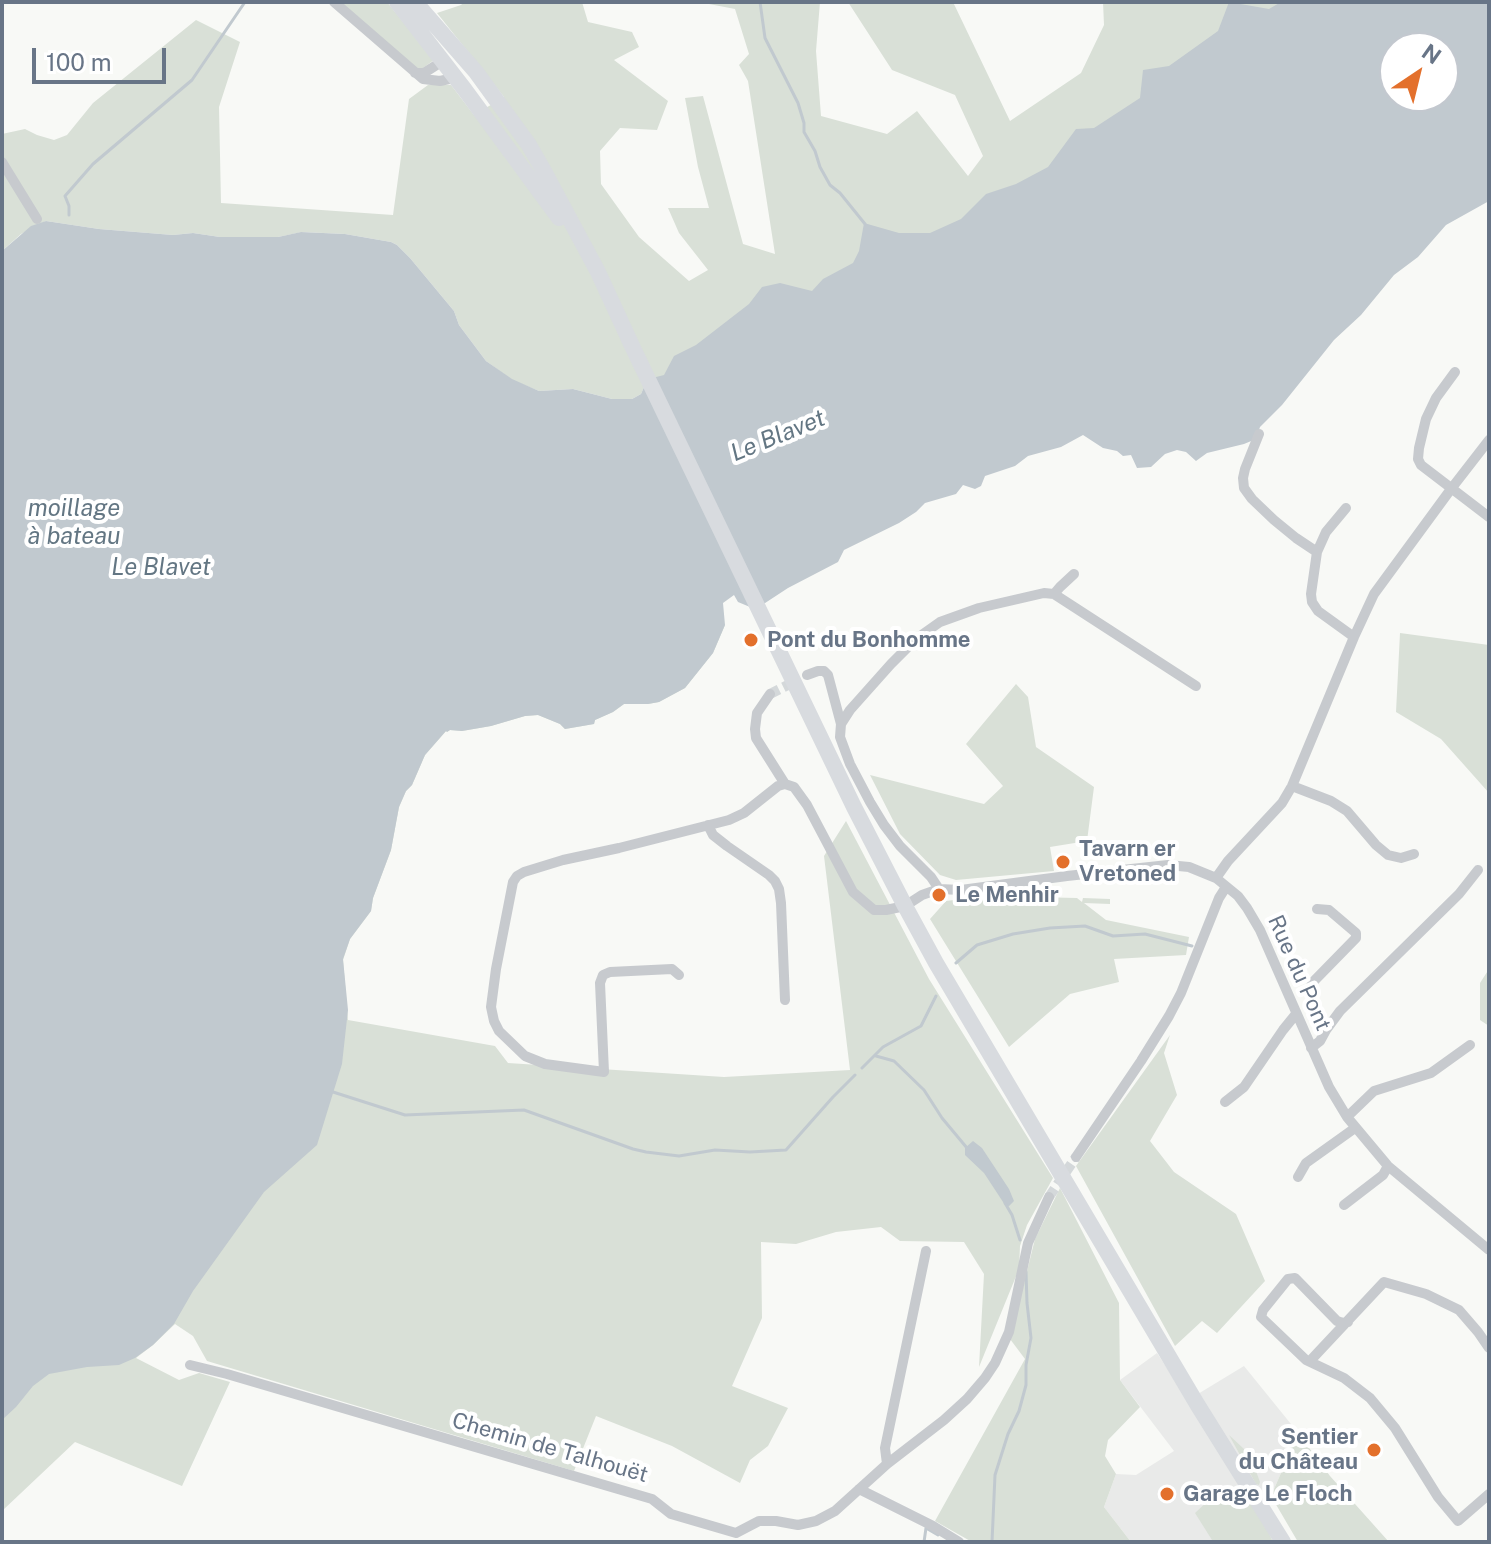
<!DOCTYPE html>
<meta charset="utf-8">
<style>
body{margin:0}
#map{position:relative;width:1491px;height:1544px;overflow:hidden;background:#f8f9f6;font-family:"Public Sans",sans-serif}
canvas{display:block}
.frame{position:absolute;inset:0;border:4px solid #687587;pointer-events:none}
.north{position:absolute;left:1379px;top:32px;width:80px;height:80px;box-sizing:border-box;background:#fff;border:2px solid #c3c8cf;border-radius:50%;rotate:35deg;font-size:22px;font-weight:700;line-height:32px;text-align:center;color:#687587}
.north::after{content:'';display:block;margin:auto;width:28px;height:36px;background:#e3702c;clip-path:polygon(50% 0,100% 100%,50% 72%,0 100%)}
.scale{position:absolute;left:32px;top:48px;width:134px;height:36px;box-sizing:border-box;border:4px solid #687587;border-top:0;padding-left:10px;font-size:24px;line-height:28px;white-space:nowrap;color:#687587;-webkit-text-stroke:6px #fff;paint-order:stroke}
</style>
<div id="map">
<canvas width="1491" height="1544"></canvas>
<div class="frame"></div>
<div class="north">N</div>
<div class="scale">100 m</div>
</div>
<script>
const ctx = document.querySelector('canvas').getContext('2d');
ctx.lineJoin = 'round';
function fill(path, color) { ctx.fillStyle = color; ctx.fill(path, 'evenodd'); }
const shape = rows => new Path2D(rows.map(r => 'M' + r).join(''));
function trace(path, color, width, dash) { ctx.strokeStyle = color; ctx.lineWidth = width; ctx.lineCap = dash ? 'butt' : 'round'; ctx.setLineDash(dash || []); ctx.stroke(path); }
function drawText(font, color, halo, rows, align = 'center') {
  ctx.font = font + ' "Public Sans",sans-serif'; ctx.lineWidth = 8; ctx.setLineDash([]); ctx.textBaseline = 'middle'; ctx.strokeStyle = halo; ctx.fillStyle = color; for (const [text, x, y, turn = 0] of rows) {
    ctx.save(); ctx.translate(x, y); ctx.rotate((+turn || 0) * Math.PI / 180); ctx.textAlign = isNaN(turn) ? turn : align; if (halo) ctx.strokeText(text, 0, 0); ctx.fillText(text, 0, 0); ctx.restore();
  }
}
const built = shape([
 [1157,1353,1188,1400,1244,1366,1295,1429,1284,1466,1271,1496,1210,1542,1131,1542,1104,1507,1116,1474,1136,1475,1174,1451,1120,1380]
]);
const green = shape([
 [340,2,387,2,434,60,423,68,416,68],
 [464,2,582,2,588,22,632,32,639,47,614,60,668,101,657,130,620,128,600,151,601,184,639,237,689,281,708,270,679,233,668,208,709,208,698,167,685,98,703,96,743,244,775,254,748,81,739,65,749,54,735,9,709,4,709,2,820,2,816,51,821,116,887,134,917,111,968,176,983,156,955,95,892,70,848,2,953,2,1010,121,1081,73,1104,25,1103,2,1319,2,1214,120,644,387,641,394,632,399,612,399,573,389,539,391,512,380,486,361,459,325,454,311,410,258,397,245,391,242,345,234,302,232,278,237,220,237,193,233,173,235,99,229,46,221,21,234,2,251,2,134,25,129,37,135,54,140,67,135,93,103,196,20,240,42,219,107,221,203,393,215,409,99,428,85,451,85,474,115,504,97,437,13,461,5],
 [725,625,713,653,685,688,659,702,648,704,624,704,613,712,595,720,594,724,565,729,560,724,538,715,525,716,491,726,462,731,450,730,447,732,446,731,425,755,412,785,406,791,399,807,391,850,373,898,371,911,350,939,343,960,348,1020,495,1046,508,1063,724,1077,850,1070,824,856,846,821,929,979,1053,1178,1027,1225,1020,1246,1019,1269,979,1367,984,1274,964,1242,900,1241,881,1227,836,1232,796,1244,761,1242,762,1318,732,1386,788,1408,768,1446,750,1460,740,1483,672,1446,596,1416,574,1471,207,1361,193,1336,175,1324,153,1345,136,1358,179,1380,199,1373,230,1382,182,1486,75,1442,2,1511,2,807],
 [1400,633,1489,645,1489,793,1441,739,1396,712],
 [1016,684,1028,697,1036,747,1094,787,1087,841,1050,847,1054,871,956,880,940,875,900,834,870,775,984,804,1003,786,966,744],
 [986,896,1077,898,1082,902,1083,898,1110,899,1110,904,1084,903,1106,920,1189,937,1186,955,1114,959,1119,982,1070,994,1009,1047,930,919,946,901],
 [1489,969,1489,1026,1480,1020,1480,983],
 [1170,1035,1164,1053,1177,1095,1150,1141,1174,1172,1236,1214,1265,1281,1217,1333,1202,1321,1175,1346,1076,1166],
 [1060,1188,1119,1303,1120,1380,1140,1407,1108,1440,1105,1456,1116,1474,1104,1507,1131,1542,972,1542,935,1521,1025,1359,1010,1339,1035,1239],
 [1295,1429,1330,1476,1389,1542,1298,1542,1271,1496,1284,1466],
 [1229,1435,1244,1449,1253,1463,1260,1482,1259,1485,1256,1484],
 [1211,1498,1248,1501,1258,1508,1273,1542,1210,1542,1212,1540,1195,1513]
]);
const water = shape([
 [1229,2,1269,9,1281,2,1489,2,1489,201,1446,225,1418,257,1394,275,1361,315,1334,340,1282,405,1260,427,1256,439,1244,444,1207,453,1196,461,1186,452,1177,450,1165,454,1151,467,1137,468,1131,455,1123,456,1117,451,1103,448,1083,435,1061,447,1028,456,1015,466,985,476,981,486,975,489,963,485,956,494,925,503,916,512,899,523,844,550,838,562,788,588,759,607,750,607,738,602,734,595,723,603,725,625,713,653,685,688,659,702,648,704,624,704,613,712,595,720,594,724,565,729,560,724,538,715,525,716,491,726,462,731,450,730,447,732,446,731,425,755,412,785,406,791,399,807,391,850,373,898,371,911,350,939,343,959,348,1010,342,1064,317,1145,264,1192,193,1291,174,1324,153,1345,135,1358,119,1365,87,1367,49,1374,33,1386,16,1407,2,1420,2,251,31,226,46,221,99,229,173,235,193,233,220,237,278,237,301,232,345,234,391,242,397,245,410,258,454,311,459,325,486,361,512,379,539,391,573,389,612,399,632,399,641,394,644,387,652,378,664,375,674,356,696,345,749,304,762,287,780,283,812,291,823,279,853,263,859,251,864,223,899,233,930,233,961,219,986,194,1016,184,1048,167,1076,129,1094,128,1140,98,1143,70,1169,66,1218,31],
 [1395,48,1443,48,1443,96,1395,96],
 [973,1141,982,1148,1009,1189,1014,1201,1009,1206,1005,1205,984,1173,965,1155,965,1148]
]);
const stream = shape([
 [760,2,765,38,798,103,804,123,804,132,815,151,820,167,830,185,840,193,865,224],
 [69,215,69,206,65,196,93,164,192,80,245,2],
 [956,963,977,945,1013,934,1050,928,1085,926,1113,936,1145,934,1192,946],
 [876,1056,894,1061,924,1090,942,1118,967,1148],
 [862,1068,883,1047,921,1026,936,996],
 [333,1092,405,1115,524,1110,633,1149,646,1152,679,1156,715,1150,750,1152,786,1150,833,1097,855,1075],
 [1005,1203,1012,1215,1020,1240],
 [924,1542,926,1528,938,1535],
 [992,1542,995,1475,1008,1434,1019,1411,1026,1385,1026,1365,1031,1338,1027,1303,1026,1272]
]);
const streetTunnel = shape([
 [770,694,798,680],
 [1049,1197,1076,1157]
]);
const street = shape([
 [334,2,423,79,440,81,449,79],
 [415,73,424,73,438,64],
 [2,162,37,219],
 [1455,372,1436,398,1426,419,1419,448,1418,459,1421,465,1489,517],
 [1259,434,1245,469,1243,478,1244,488,1252,499,1274,520,1296,538,1317,552],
 [1346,508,1326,532,1317,552,1311,594,1312,602,1318,611,1354,637],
 [1054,594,1196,686],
 [1054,594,1060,587,1074,574],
 [807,675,818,671,824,671,828,675,841,724],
 [770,694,757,713,755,729,756,738,785,784,794,787,807,805,853,892,874,910,886,910,905,906,922,895,939,889,961,890,1067,876,1168,865,1189,867,1216,878,1238,896,1247,908,1260,930,1329,1087,1347,1117,1388,1166,1489,1250],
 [1292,786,1331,801,1347,811,1376,845,1388,855,1401,858,1414,854],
 [708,825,713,835,727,846,769,875,775,881,779,889,781,903,785,1000],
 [1216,878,1228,861,1282,803,1292,786,1354,637,1374,594,1451,489,1489,440],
 [939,889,931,877,900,846,884,825,870,802,850,764,840,737,841,724,850,710,891,664,916,639,940,622,979,608,1044,593,1054,594],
 [1317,909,1329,910,1356,933,1356,938,1313,982,1310,988,1320,1025,1326,1030],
 [679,975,672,969,610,972,603,975,600,983,604,1072,545,1064,525,1056,499,1031,494,1021,491,1007,496,969,513,882,517,876,524,872,563,860,619,848,729,820,744,813,778,786,785,784],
 [1311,1048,1320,1041,1326,1030,1340,1011,1459,894,1478,870],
 [1225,1102,1244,1087,1283,1030,1296,1014],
 [1347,1117,1374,1091,1431,1073,1470,1045],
 [1076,1157,1141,1061,1169,1016,1181,993,1219,898,1226,887],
 [1298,1177,1306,1163,1355,1128],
 [1344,1205,1383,1175,1388,1166],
 [1348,1322,1343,1323,1337,1321,1295,1278,1288,1279,1263,1310,1261,1317,1306,1360,1344,1378,1370,1398,1395,1428,1438,1497,1458,1521,1489,1494],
 [1310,1361,1384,1282,1426,1294,1459,1310,1478,1332,1489,1348],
 [190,1365,227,1374,652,1499,671,1514,736,1533,759,1521,776,1521,798,1525,816,1521,835,1511,887,1464,944,1420,967,1399,985,1378,995,1363,1009,1332,1028,1243,1049,1197],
 [887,1464,885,1448,926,1251],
 [859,1489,933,1526,959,1542]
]);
const primary = shape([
 [397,2,465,90,559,218],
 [415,2,476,72,529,145,545,173,598,272,633,348,854,807,905,906,936,963,1197,1404,1283,1542]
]);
const markers = [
 [751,640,8,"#e3702c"],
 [1063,862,8,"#e3702c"],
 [939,895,8,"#e3702c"],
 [1374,1450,8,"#e3702c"],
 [1167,1494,8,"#e3702c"]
];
const poiNames = [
 ["Pont du Bonhomme",767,640],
 ["Tavarn er",1079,849],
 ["Vretoned",1079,874],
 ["Le Menhir",955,895],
 ["Sentier",1358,1437,"right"],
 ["du Château",1358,1462,"right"],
 ["Garage Le Floch",1183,1494]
];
const streetNames = [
 ["Rue du Pont",1299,973,66],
 ["Chemin de Talhouët",550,1448,16]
];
const waterNames = [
 ["Le Blavet",778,436,-22],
 ["moillage",74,509],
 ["à bateau",74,537],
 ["Le Blavet",161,568]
];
fill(built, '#e9eae9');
fill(green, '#d9e0d7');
fill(water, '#c1c9cf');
trace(stream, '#c1c9cf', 3);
trace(streetTunnel, '#d4d8da', 10, [10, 5]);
trace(street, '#c7cace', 10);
trace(primary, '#d8dbdf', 16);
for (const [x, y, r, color] of markers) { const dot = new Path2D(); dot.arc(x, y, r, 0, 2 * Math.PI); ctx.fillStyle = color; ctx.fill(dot); trace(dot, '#fff', 3); }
drawText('bold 22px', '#687587', '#fff', poiNames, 'left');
drawText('22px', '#687587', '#fff', streetNames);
drawText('italic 24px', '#637683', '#fff', waterNames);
</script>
